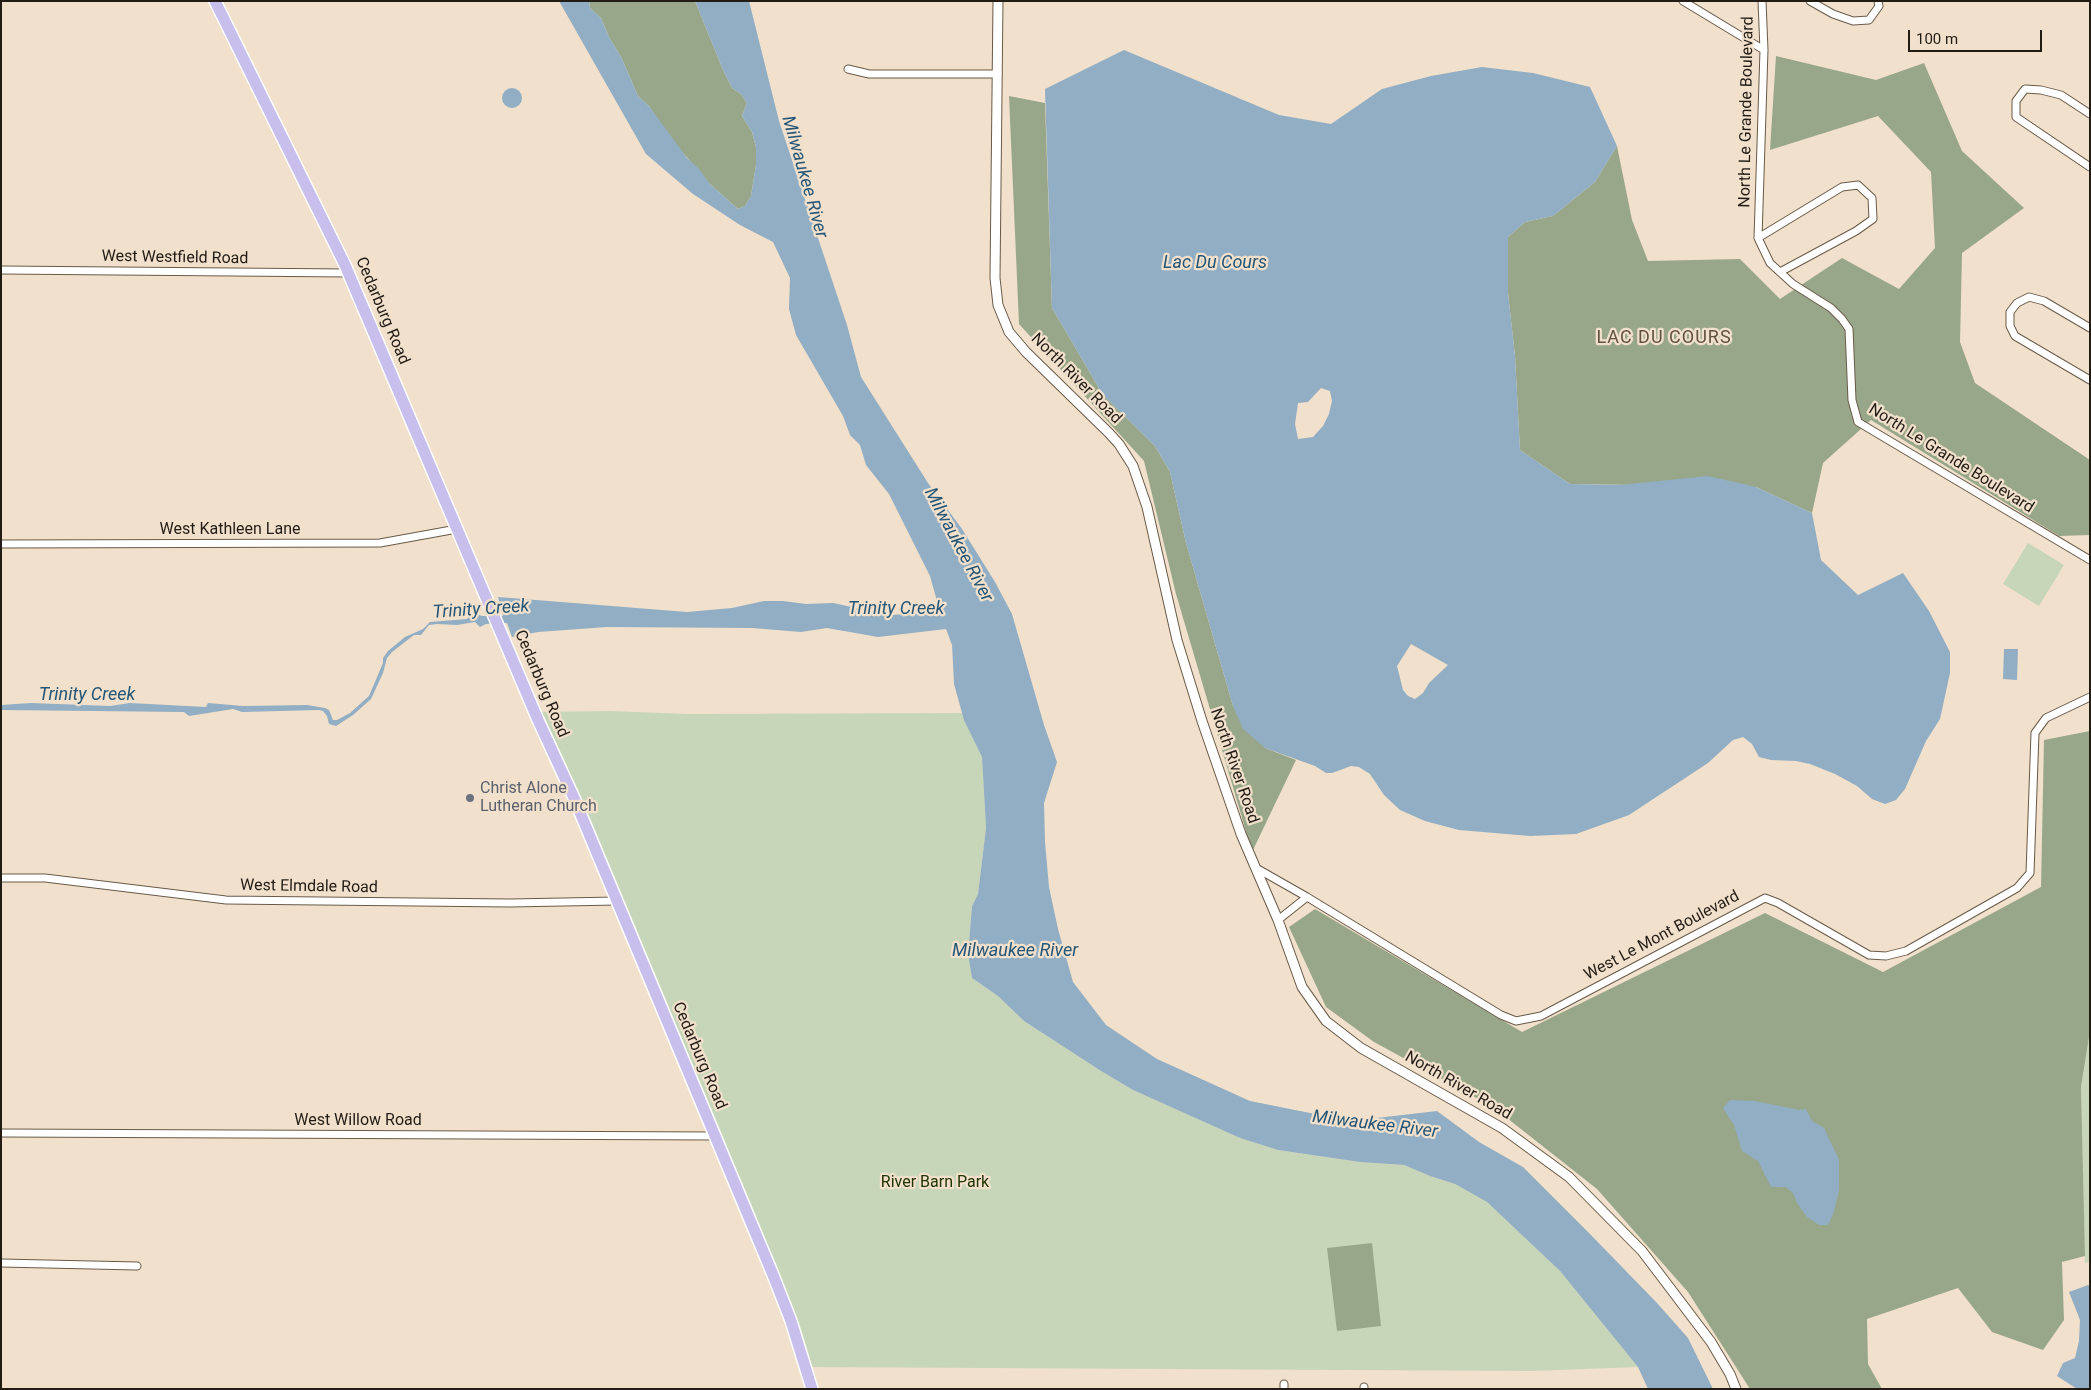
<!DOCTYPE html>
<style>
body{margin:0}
#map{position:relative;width:2091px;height:1390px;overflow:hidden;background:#f1e0cb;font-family:Roboto,sans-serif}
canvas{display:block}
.frame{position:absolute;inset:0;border:2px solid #221c15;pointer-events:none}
.scale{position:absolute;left:1908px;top:30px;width:134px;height:22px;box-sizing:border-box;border:2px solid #221c15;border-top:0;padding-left:6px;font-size:15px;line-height:18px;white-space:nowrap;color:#221c15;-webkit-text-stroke:4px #f1e0cb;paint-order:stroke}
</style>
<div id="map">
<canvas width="2091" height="1390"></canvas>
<div class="frame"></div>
<div class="scale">100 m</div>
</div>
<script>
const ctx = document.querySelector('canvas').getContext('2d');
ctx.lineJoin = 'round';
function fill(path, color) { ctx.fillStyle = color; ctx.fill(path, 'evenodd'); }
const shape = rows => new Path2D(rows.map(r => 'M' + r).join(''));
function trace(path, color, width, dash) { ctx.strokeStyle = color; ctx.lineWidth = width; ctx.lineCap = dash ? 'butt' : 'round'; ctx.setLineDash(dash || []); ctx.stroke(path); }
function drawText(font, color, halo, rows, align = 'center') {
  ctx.font = font + ' Roboto,sans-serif'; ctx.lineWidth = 4.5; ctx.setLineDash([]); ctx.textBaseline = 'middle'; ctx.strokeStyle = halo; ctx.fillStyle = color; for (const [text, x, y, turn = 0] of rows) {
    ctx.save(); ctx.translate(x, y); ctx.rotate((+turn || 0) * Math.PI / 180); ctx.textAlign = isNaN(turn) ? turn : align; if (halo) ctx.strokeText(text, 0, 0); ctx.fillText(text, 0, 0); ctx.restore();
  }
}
const green = shape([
 [2028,543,2064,565,2039,606,2003,584],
 [610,711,687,714,962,713,982,757,986,828,978,894,972,906,968,954,972,978,998,996,1024,1021,1101,1071,1133,1090,1240,1138,1278,1150,1360,1162,1404,1165,1430,1176,1455,1184,1487,1202,1560,1271,1638,1367,1531,1371,807,1367,535,712],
 [2090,1031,2090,1262,2085,1263,2081,1087]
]);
const forest = shape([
 [589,1,695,1,723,70,732,88,741,94,747,103,742,116,752,132,756,147,756,165,751,196,745,206,738,209,711,185,671,139,649,106,638,96,622,59,609,37,601,18,590,8],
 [1776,56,1876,80,1924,63,1962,151,2024,208,1962,253,1960,342,1975,383,2090,460,2090,535,2059,536,1871,420,1823,463,1812,513,1756,487,1570,484,1520,450,1515,356,1508,293,1508,237,1525,222,1553,216,1595,182,1617,146,1632,220,1648,261,1740,259,1780,299,1842,258,1899,289,1935,248,1931,172,1878,116,1770,150],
 [1009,96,1045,103,1052,308,1103,395,1155,446,1170,472,1186,543,1233,706,1265,748,1296,760,1253,850,1253,855,1176,594,1144,461,1019,324],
 [2090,731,2090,1031,2081,1087,2085,1256,2062,1262,2064,1320,2043,1350,1992,1332,1958,1288,1867,1319,1868,1364,1882,1389,1750,1389,1688,1292,1597,1189,1493,1107,1374,1042,1326,1007,1289,927,1315,909,1522,1032,1765,913,1883,972,2041,887,2044,740],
 [1372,1243,1381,1326,1337,1331,1327,1248]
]);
const water = shape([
 [559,1,589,1,590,8,601,18,609,37,622,59,638,96,649,106,687,158,698,168,711,185,738,209,745,206,751,196,756,165,756,147,752,132,742,116,747,103,741,94,732,88,723,70,695,1,749,1,779,121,847,325,861,377,928,483,962,529,995,582,1012,614,1044,725,1057,762,1044,803,1045,842,1049,887,1058,929,1073,982,1106,1025,1157,1059,1250,1101,1335,1118,1368,1119,1437,1111,1479,1142,1523,1167,1589,1233,1657,1303,1688,1338,1713,1389,1648,1389,1638,1367,1560,1271,1487,1202,1455,1184,1430,1176,1404,1165,1360,1162,1278,1150,1240,1138,1133,1090,1101,1071,1024,1021,998,996,972,978,968,954,972,906,978,894,986,828,982,757,964,720,954,684,952,645,946,629,878,637,827,628,801,632,752,628,607,627,538,632,512,637,507,623,486,624,480,627,475,622,457,625,437,624,429,625,421,635,414,635,392,652,387,658,383,673,371,699,353,715,336,726,329,724,327,716,323,711,319,710,242,712,233,709,189,716,184,712,1,710,1,705,31,703,110,706,130,703,206,707,208,703,243,706,307,705,325,708,329,710,333,720,337,720,350,713,369,696,383,663,383,658,388,651,405,637,423,629,430,622,467,619,473,613,482,616,503,616,498,597,687,612,732,608,764,601,783,601,806,604,833,603,890,615,926,613,939,608,930,576,889,494,866,465,860,445,850,435,843,416,796,335,789,309,790,278,773,242,740,225,693,194,646,154],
 [1124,50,1279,115,1331,124,1382,89,1431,76,1482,67,1533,73,1590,87,1617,146,1595,182,1553,216,1525,222,1508,237,1508,293,1515,356,1520,450,1570,484,1620,485,1708,476,1756,487,1812,513,1821,560,1858,595,1903,573,1929,611,1950,652,1950,673,1940,719,1926,741,1905,789,1896,800,1885,804,1872,799,1857,786,1835,774,1810,764,1796,761,1771,760,1759,757,1752,744,1743,737,1733,740,1708,763,1629,815,1576,834,1530,836,1459,830,1425,821,1400,810,1384,795,1370,774,1359,767,1351,766,1332,773,1326,773,1315,766,1265,748,1243,729,1233,706,1186,543,1170,472,1155,446,1103,395,1052,308,1045,89],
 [1321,388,1330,391,1332,401,1329,414,1323,426,1313,437,1298,439,1295,424,1298,403,1308,402],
 [1411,644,1448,665,1429,683,1423,693,1415,699,1408,696,1403,690,1397,666],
 '502 98a10 10 0 1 1 20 0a10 10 0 1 1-20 0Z',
 [2004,649,2018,649,2017,680,2003,679],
 [1730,1100,1755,1101,1799,1110,1806,1109,1812,1121,1824,1128,1839,1160,1839,1190,1834,1212,1828,1225,1819,1225,1807,1217,1797,1203,1793,1193,1786,1187,1771,1187,1758,1161,1742,1151,1734,1125,1723,1108],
 [2088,1285,2090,1286,2090,1389,2077,1389,2057,1376,2063,1363,2075,1358,2079,1341,2080,1320,2069,1292]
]);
const minor = shape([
 [1683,1,1764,50],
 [1762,1,1764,50,1758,238,1770,263,1793,284,1831,308,1842,319,1849,329,1852,400,1858,422,2090,560],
 [1810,1,1833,14,1853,21,1869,20,1879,6,1878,1],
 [848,69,869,74,998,74],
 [2090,114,2061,95,2041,90,2025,89,2016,101,2016,117,2090,167],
 [1758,238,1842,187,1858,185,1872,198,1873,219,1856,231,1780,272],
 [1,270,348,273],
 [2090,328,2044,301,2029,297,2017,303,2010,312,2010,326,2015,336,2090,380],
 [1,544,380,543,457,529],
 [1256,868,1307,897],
 [1,878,45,878,226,900,510,903,617,901],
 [1278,920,1307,897,1501,1015,1516,1021,1541,1016,1765,898,1778,903,1869,955,1886,956,1906,951,2017,888,2030,873,2035,733,2046,718,2090,697],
 [1,1133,715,1136],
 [1,1263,137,1266],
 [1284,1384,1284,1389],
 [1364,1387,1364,1389]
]);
const tertiary = shape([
 [998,1,995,278,998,305,1009,332,1026,352,1109,433,1119,444,1133,466,1147,507,1177,640,1202,721,1241,834,1278,920,1302,987,1326,1021,1361,1048,1502,1128,1569,1177,1642,1251,1711,1342,1730,1374,1736,1389]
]);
const primary = shape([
 [215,1,345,265,538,720,574,798,773,1275,791,1321,812,1389]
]);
const markers = [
 [470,798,5,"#6b7280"]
];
const streetNames = [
 ["North Le Grande Boulevard",1747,112,-89],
 ["West Westfield Road",175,258,1],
 ["Cedarburg Road",382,311,67],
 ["North River Road",1076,379,45],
 ["North Le Grande Boulevard",1951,459,32],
 ["West Kathleen Lane",230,530],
 ["Cedarburg Road",541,684,67],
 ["North River Road",1234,766,71],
 ["West Elmdale Road",309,887,1],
 ["West Le Mont Boulevard",1662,936,-28],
 ["Cedarburg Road",699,1056,67],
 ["North River Road",1458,1086,30],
 ["West Willow Road",358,1121]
];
const worshipNames = [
 ["Christ Alone",480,789],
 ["Lutheran Church",480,807]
];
const parkNames = [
 ["River Barn Park",935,1183]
];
const waterNames = [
 ["Milwaukee River",804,177,74],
 ["Lac Du Cours",1215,263],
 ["Milwaukee River",958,545,62],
 ["Trinity Creek",896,609],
 ["Trinity Creek",481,610,-4],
 ["Trinity Creek",87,695],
 ["Milwaukee River",1015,951],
 ["Milwaukee River",1375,1125,7]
];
const neighbourhoodNames = [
 ["LAC DU COURS",1664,338]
];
fill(green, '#c7d6b9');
fill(forest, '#98a78a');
fill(water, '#91aec4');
trace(minor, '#695a48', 9);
trace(tertiary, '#695a48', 11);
trace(primary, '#fff', 14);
trace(minor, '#fff', 7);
trace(tertiary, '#fff', 9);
trace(primary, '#c8bfed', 11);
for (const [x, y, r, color] of markers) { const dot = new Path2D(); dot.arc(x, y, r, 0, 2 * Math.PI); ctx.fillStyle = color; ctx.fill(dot); trace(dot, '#f1e0cb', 2); }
drawText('16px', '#221c15', '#f1e0cb', streetNames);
drawText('16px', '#5b616d', '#f1e0cb', worshipNames, 'left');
drawText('16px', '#203404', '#f1e0cb', parkNames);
drawText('italic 18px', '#265677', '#f1e0cb', waterNames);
ctx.letterSpacing = '1px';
drawText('18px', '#615341', '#f1e0cb', neighbourhoodNames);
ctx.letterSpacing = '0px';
</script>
